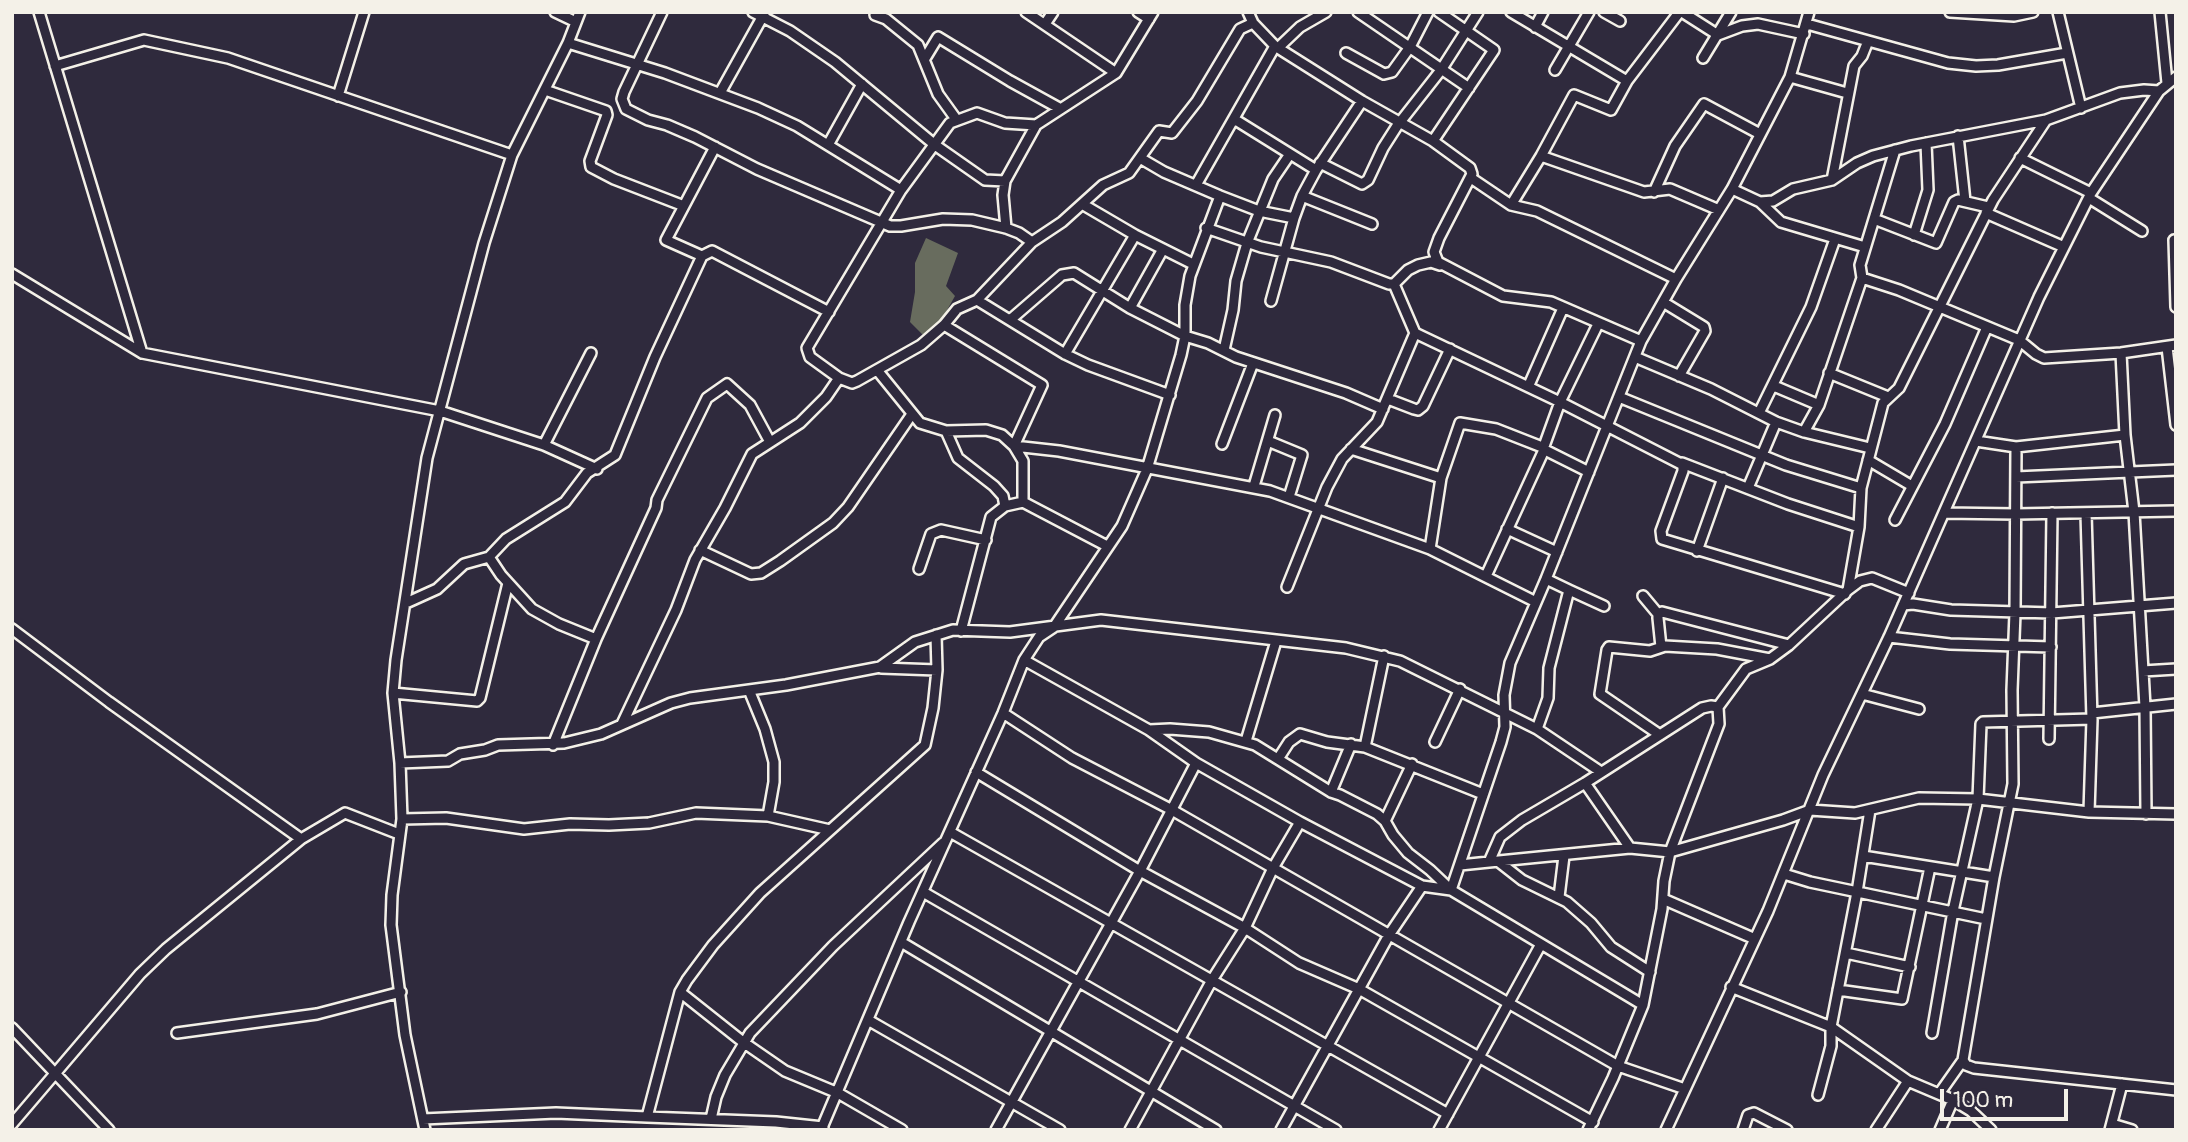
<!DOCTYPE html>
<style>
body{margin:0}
#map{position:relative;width:2188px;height:1142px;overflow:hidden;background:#2f2a3d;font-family:Pangolin,sans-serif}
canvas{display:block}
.frame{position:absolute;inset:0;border:14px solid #f4f1e8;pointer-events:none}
.scale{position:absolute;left:1940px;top:1089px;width:128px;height:32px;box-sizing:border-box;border:4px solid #f4f1e8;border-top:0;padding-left:9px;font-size:21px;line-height:24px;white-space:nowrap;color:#f4f1e8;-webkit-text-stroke:5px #2f2a3d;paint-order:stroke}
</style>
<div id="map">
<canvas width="2188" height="1142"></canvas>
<div class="frame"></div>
<div class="scale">100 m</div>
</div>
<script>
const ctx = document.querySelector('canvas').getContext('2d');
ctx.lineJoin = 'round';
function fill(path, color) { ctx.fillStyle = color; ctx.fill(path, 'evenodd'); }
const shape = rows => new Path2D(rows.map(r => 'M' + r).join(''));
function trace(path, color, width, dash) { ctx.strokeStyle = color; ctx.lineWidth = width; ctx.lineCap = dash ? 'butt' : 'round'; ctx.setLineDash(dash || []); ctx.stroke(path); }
const green = shape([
 [926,238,958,253,946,286,955,296,937,328,924,336,910,322,915,292,915,263]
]);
const minor = shape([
 [39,12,142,353],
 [555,12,576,22],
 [662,12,624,92,622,99,626,109,648,120,667,125,695,137,757,169,890,226,901,226,943,219,972,220,1006,228,1019,233,1032,242],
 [753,12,790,31,835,62,935,145,985,180,1005,181],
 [876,12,875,15,886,19,918,45,938,94,956,119],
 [1026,12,1116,73],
 [1138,12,1149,19],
 [1248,12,1253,23,1275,46],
 [1358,12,1469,88],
 [1439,12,1494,50,1433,141,1470,168,1472,174,1439,238,1434,252,1438,262,1503,296,1551,302,1641,341],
 [1511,12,1627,81],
 [1604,12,1620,21],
 [1682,12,1718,35,1742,26,1758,24,1804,34],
 [1950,12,2014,16,2033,12],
 [2058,12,2081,108],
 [2160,12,2167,83],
 [1045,24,1053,12],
 [1807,24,1948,63,1976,66,1998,65,2067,53],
 [1535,27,1543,12],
 [568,43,665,73,758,108,797,126,901,190],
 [1278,48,1362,101,1433,141],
 [1346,53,1384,74,1392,72,1410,47,1428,12],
 [1703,58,1731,12],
 [924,60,938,37,1010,81,1059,108],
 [55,66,144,40,228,58,512,155],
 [1555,70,1589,12],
 [1790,77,1847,93],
 [545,90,606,111,607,115,590,161,591,167,614,179,684,206],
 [720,93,764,14],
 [338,96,364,12],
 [1234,119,1316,170],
 [1958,136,1965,201],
 [828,145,862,84],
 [1541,156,1644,192,1670,189,1719,210],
 [1140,158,1164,172,1220,196,1259,211,1294,218],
 [2020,158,2091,193],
 [1320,163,1362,184,1368,180,1383,148,1397,126,1441,70,1478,12],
 [1471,178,1511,205,1537,211,1676,279],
 [1832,180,1854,66,1862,56,1868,41],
 [1196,185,1275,46,1278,48,1300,27,1326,12],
 [1732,189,1760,202,1773,201,1793,189,1832,180,1857,163,1873,156,1911,146,2046,120,2120,93,2144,90,2159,91],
 [1654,192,1675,146,1704,104,1760,134],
 [1302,196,1372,224],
 [2089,198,2142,231],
 [1760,202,1781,222,1865,247],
 [1082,204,1135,235,1193,264],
 [1511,205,1541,156,1574,95,1611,110,1627,81,1678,14],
 [1986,213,2064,247],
 [1874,219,1895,150],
 [1006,228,1003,195,1005,181,1036,125],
 [1206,228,1261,247,1331,262,1389,284,1394,284,1408,270,1418,265,1431,262,1440,265],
 [1914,235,1928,190,1926,143],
 [2174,240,2176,307],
 [702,256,712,251,829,312],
 [12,274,142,353,440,411,544,445,597,469],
 [1862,278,1860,265,1874,219,1936,243,1954,202,1958,200,1988,207],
 [1394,284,1415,333],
 [977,300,1065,354,1088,365,1170,395],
 [1271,301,1294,218,1302,196,1316,170,1362,101],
 [1663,302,1704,327,1705,331,1679,376],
 [1130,308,1163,249],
 [1010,320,1062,275,1074,273,1130,308,1185,336,1208,343,1236,357,1346,393,1383,409],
 [1598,324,1560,402,1683,465,1683,471,1661,531,1662,539,1845,594],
 [944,325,1042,385,1014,446,1059,451,1270,491,1430,549,1536,602],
 [2167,347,2176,425],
 [1224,350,1233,310,1236,281,1247,243,1273,179,1290,154],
 [2121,353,2125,435,2134,512,2145,707,2146,814],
 [1065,354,1135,235],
 [1635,357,1711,389,1776,422,1804,432,1870,448],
 [877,370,920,423,946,431,986,430,1002,435,1014,446,1023,461,1023,502],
 [1829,373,1888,397],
 [839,378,810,357,807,348,901,190,950,123,977,113,1005,123,1036,125,1116,73,1153,12],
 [1529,385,1563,308],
 [1774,386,1819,405],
 [1619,397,1786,465,1861,488],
 [1388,399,1414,409,1418,410,1423,406,1450,349],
 [1759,413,1811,307,1835,239],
 [946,431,958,458,994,486,1003,496,1005,506],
 [1804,432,1819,405,1862,278,1899,290,2019,340,2036,354,2044,358,2121,353,2176,345],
 [1268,441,1302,455,1289,497],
 [1976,441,2016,447,2125,435],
 [1222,444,1253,363],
 [544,445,591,353],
 [2016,447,2015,613,2012,690,2013,784,1994,877,1963,1060,1966,1065,1974,1068,2176,1090],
 [1351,449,1441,478],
 [1868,460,1912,486],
 [1682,463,1788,504,1859,527],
 [2016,477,2176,470],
 [1254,486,1275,415],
 [1748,488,1776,422],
 [1944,513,2016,514,2176,511],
 [2086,513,2092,719,2089,812],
 [1895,520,1945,424,1987,327],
 [1507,529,1557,552],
 [1430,549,1441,478,1460,423,1496,429,1542,447],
 [700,550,751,574,761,573,780,561,833,523,848,507,912,414],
 [1697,551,1723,478],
 [489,557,501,575,532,609,559,624,596,639],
 [919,569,931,534,941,530,986,540],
 [1486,576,1544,450],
 [1287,587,1327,487,1342,459,1377,422,1415,333,1560,402,1543,449,1589,472],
 [1569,590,1604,606],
 [1848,590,1859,527,1861,488,1883,403,1899,388,1993,200,2046,120],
 [1643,596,1658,614],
 [406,603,437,589,464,564,489,557,506,539,565,502,587,473,615,455,655,357,702,256,666,240,715,147],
 [1903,605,1913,604,1951,610,2052,613,2176,603],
 [12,629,109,702,301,839],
 [961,631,991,517,1005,506,1023,502,1107,546],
 [936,635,937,670],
 [1889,637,1950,644,2051,647],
 [1661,647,1658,618,1658,614,1662,612,1789,645],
 [1024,660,1149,730,1170,729,1209,732,1255,745,1331,792,1340,795,1377,814,1385,821,1393,835,1408,853,1430,870,1451,890],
 [2143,671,2176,669],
 [749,690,765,729,774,762,774,782,768,816],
 [393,693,477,701,480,698,508,583],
 [1862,694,1919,709],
 [1003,713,1072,758,1172,810,1618,1066,1685,1089],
 [2092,713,2176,704],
 [622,724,676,610,695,560,725,508,752,454,800,423,826,397,839,378,852,383,857,381,921,345,944,325,957,309,977,300,1032,242,1062,222,1103,185,1129,173,1159,131,1172,133,1197,101,1240,29,1253,23],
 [1537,729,1548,698,1549,668,1569,590,1546,579],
 [1149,730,1196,763,1300,822,1422,886,1451,890],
 [1660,735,1600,694,1607,650,1609,647,1650,651,1665,646,1717,649,1770,659],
 [2049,739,2052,513],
 [1246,741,1276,641],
 [1435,742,1460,689],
 [553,745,596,639,656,508,657,500,707,398,727,384,750,405,770,442],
 [1365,747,1384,656],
 [1278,759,1289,742,1300,734,1327,742,1365,747,1483,794],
 [400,763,448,761,460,754,485,750,498,745,564,743,601,734,671,703,690,698,786,685,880,667,915,642,953,630,1010,632,1101,620,1346,648,1400,661,1537,729,1601,772],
 [976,772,1140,871,1245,928,1299,963,1359,989,1593,1122],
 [1585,783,1630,848],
 [1331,792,1351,744],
 [402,819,446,818,524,829,570,824,609,825,649,823,696,813,768,816,830,830],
 [1385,821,1412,764],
 [950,832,1448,1114],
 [1863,856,1994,877],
 [1489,862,1630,848,1670,852,1783,820,1810,810,1855,813,1919,798,1978,799,2089,812,2176,814],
 [1499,862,1522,880,1567,902,1591,923,1611,947,1650,972],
 [1460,865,1489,862,1500,837,1522,820,1585,783,1702,708,1711,706,1718,707,1746,669,1770,659,1789,645,1848,590,1860,581,1872,578,1909,593],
 [1784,874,1810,882,1986,919],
 [923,892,1336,1130],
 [1559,897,1564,856],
 [1663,899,1755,939],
 [901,942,1216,1130],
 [1846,953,1910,967],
 [1731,987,1831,1027,1908,1081,1953,1100,1971,1111,1991,1130],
 [1838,990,1902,999,1930,867],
 [680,992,743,1042,785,1071,838,1093,902,1130],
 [1643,1005,1662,909,1664,881,1670,852,1719,724,1718,707],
 [868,1020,1060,1130],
 [12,1028,109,1130],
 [177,1033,317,1014,401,992],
 [1932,1033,1953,911,1978,799,1981,724,1983,722,2092,719],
 [1939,1094,1963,1060],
 [1818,1095,1831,1046,1831,1027,1857,892,1870,810],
 [423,1119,556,1113,647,1117],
 [711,1119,716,1097,725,1075,750,1033,833,946,943,843],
 [12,1124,140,974,166,949,301,839,345,813,399,834],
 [2112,1124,2132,1130],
 [823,1127,776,1122,647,1117,680,992,687,980,713,945,760,893,925,745,933,708,937,670,881,668],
 [425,1130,405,1035,391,925,392,895,402,819,400,763,393,693,396,660,427,458,484,243,512,155,568,43,580,12],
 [821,1130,909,922,1003,713,1024,660,1039,637,1054,627,1122,526,1147,469,1181,355,1185,336,1185,305,1190,276,1220,196],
 [996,1130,1140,871,1196,763],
 [1130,1130,1212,980,1245,928,1273,868,1300,822],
 [1281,1130,1389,935,1422,886],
 [1439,1130,1541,944],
 [1588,1130,1613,1078,1643,1005,1451,890,1501,742,1505,727,1504,695,1510,663,1546,579,1641,341,1676,279,1732,189,1790,77,1809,12],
 [1666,1130,1768,911,1823,775,1889,637,2039,297,2091,193,2159,91,2176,77],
 [1743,1130,1748,1115,1754,1113,1787,1130],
 [1876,1130,1908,1081],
 [1940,1130,1953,1100],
 [2110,1130,2122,1084]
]);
fill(green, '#686c5e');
trace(minor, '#f4f1e8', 14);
trace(minor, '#2f2a3d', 9);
</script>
